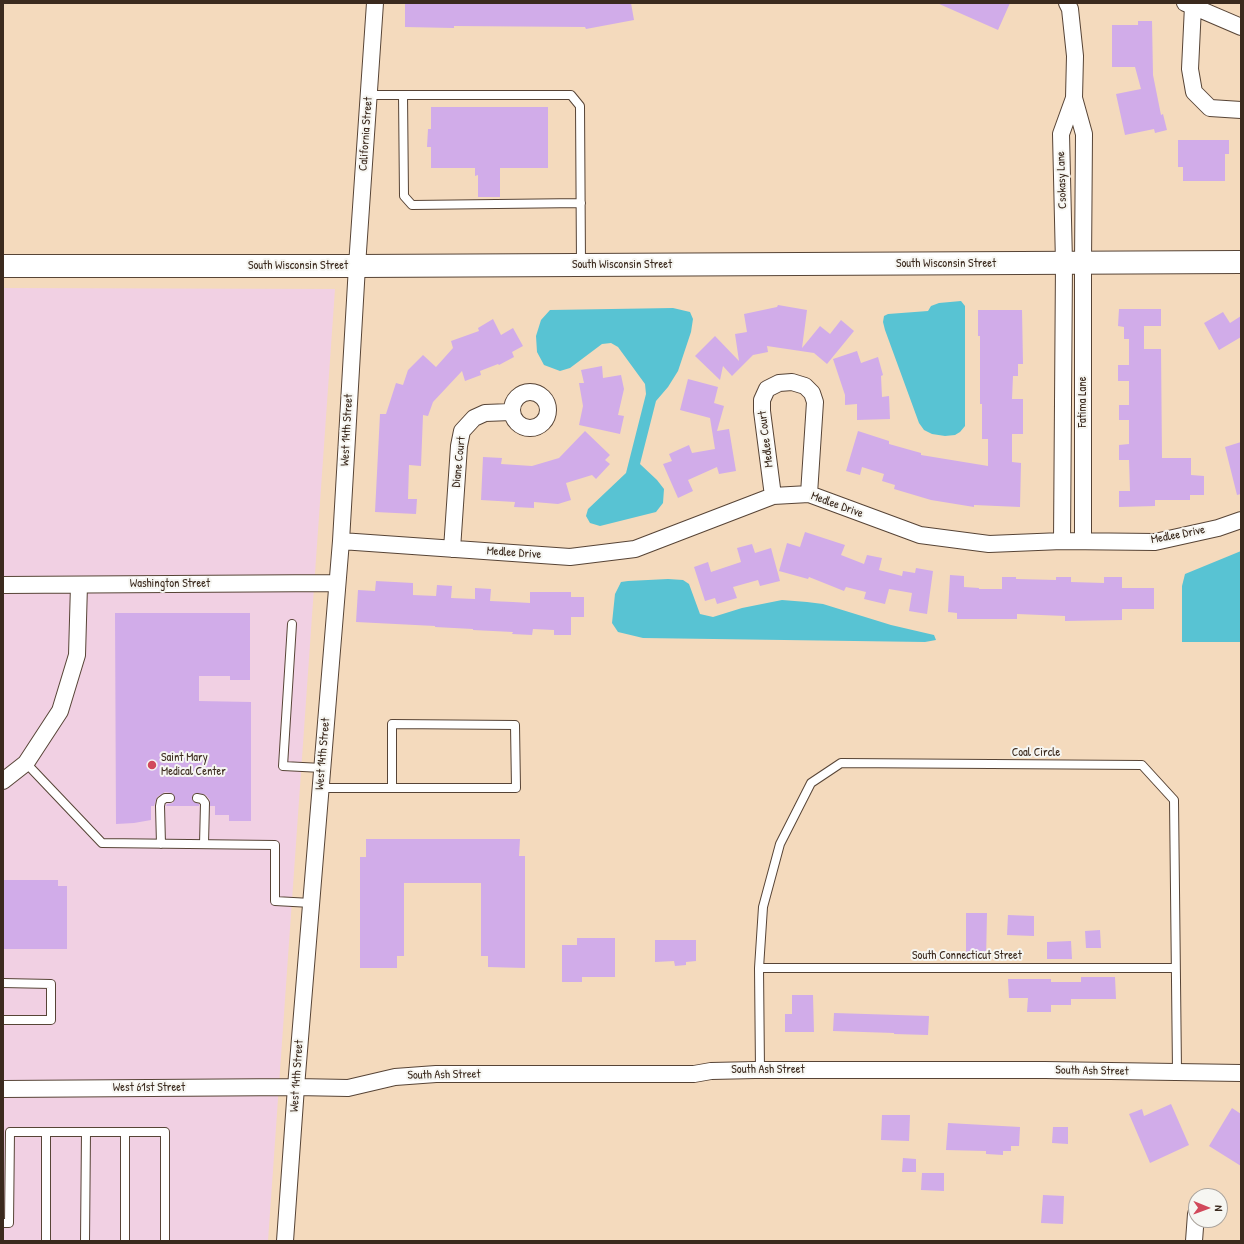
<!DOCTYPE html>
<style>
body{margin:0}
#map{position:relative;width:1244px;height:1244px;overflow:hidden;background:#f4dabd;font-family:"Patrick Hand",sans-serif}
canvas{display:block}
.frame{position:absolute;inset:0;border:4px solid #3b2a1e;pointer-events:none}
.north{position:absolute;left:1188px;top:1188px;width:40px;height:40px;box-sizing:border-box;background:#f6f6f2;border:1px solid #aba49d;border-radius:50%;rotate:91deg;font-size:11px;font-weight:700;line-height:16px;text-align:center;color:#3b2a1e}
.north::after{content:'';display:block;margin:auto;width:14px;height:18px;background:#d1495b;clip-path:polygon(50% 0,100% 100%,50% 72%,0 100%)}
</style>
<div id="map">
<canvas width="1244" height="1244"></canvas>
<div class="frame"></div>
<div class="north">N</div>
</div>
<script>
const ctx = document.querySelector('canvas').getContext('2d');
ctx.lineJoin = 'round';
function fill(path, color) { ctx.fillStyle = color; ctx.fill(path, 'evenodd'); }
const shape = rows => new Path2D(rows.map(r => 'M' + r).join(''));
function trace(path, color, width, dash) { ctx.strokeStyle = color; ctx.lineWidth = width; ctx.lineCap = dash ? 'butt' : 'round'; ctx.setLineDash(dash || []); ctx.stroke(path); }
function drawText(font, color, halo, rows, align = 'center') {
  ctx.font = font + ' "Patrick Hand",sans-serif'; ctx.lineWidth = 4; ctx.setLineDash([]); ctx.textBaseline = 'middle'; ctx.strokeStyle = halo; ctx.fillStyle = color; for (const [text, x, y, turn = 0] of rows) {
    ctx.save(); ctx.translate(x, y); ctx.rotate((+turn || 0) * Math.PI / 180); ctx.textAlign = isNaN(turn) ? turn : align; if (halo) ctx.strokeText(text, 0, 0); ctx.fillText(text, 0, 0); ctx.restore();
  }
}
const built = shape([
 [3,288,335,289,268,1241,3,1241]
]);
const water = shape([
 [961,301,965,306,965,426,960,432,955,435,945,436,932,434,924,430,919,423,885,330,883,322,884,316,888,314,928,311,931,306,939,303],
 [673,308,690,312,693,319,691,332,678,371,668,387,656,401,640,464,657,480,664,489,663,503,656,512,600,526,590,523,586,516,588,509,626,473,646,394,645,384,618,347,611,343,602,344,570,368,560,371,544,365,537,352,536,336,541,320,550,310],
 [1241,551,1241,642,1182,642,1182,586,1185,574],
 [668,579,683,580,689,584,700,614,713,617,742,608,782,600,807,602,823,604,891,625,934,635,936,640,925,642,643,638,618,632,612,623,615,594,621,582,628,581]
]);
const building = shape([
 [405,3,631,3,634,20,586,29,585,27,454,26,454,28,405,27],
 [937,3,1010,3,998,30],
 [1138,21,1152,21,1153,75,1161,115,1163,114,1167,130,1155,133,1154,129,1125,135,1116,94,1141,89,1135,67,1112,67,1112,25,1138,25],
 [431,107,548,107,548,168,500,168,500,197,478,197,478,175,475,176,475,168,431,168,431,147,427,147,428,129,431,129],
 [1178,140,1229,140,1229,154,1225,154,1225,181,1183,181,1183,167,1178,167],
 [778,305,807,310,802,348,820,326,830,334,841,320,854,331,827,364,814,353,767,346,768,352,753,355,732,376,723,366,720,380,695,356,715,336,739,361,735,334,747,332,744,314,777,307],
 [1119,309,1161,309,1161,326,1144,326,1144,349,1161,349,1162,458,1191,458,1191,475,1204,476,1204,495,1190,495,1190,500,1155,500,1155,506,1119,507,1119,491,1130,491,1129,460,1119,460,1119,445,1129,444,1129,420,1119,420,1119,405,1129,405,1129,381,1118,381,1118,365,1129,365,1129,339,1124,339,1124,327,1118,326],
 [978,310,1022,310,1023,364,1018,364,1018,376,1013,376,1012,399,1023,399,1023,434,1012,434,1012,462,1021,463,1020,507,974,505,974,507,931,500,894,489,895,485,882,481,884,474,862,467,860,475,846,471,858,431,889,441,889,444,921,453,921,455,988,466,988,439,982,439,982,404,980,404,980,336,978,336],
 [1223,312,1230,323,1241,316,1241,337,1219,350,1204,323],
 [493,319,501,335,513,328,523,346,512,352,514,357,499,365,498,364,480,371,481,375,465,381,462,371,433,402,428,416,423,415,421,466,409,465,408,499,417,499,416,514,375,512,380,414,386,414,396,383,403,385,408,370,423,355,436,367,453,348,451,341,479,331,478,328],
 [857,351,861,363,878,357,883,375,881,376,882,397,889,396,890,419,857,420,857,404,845,405,845,395,833,359],
 [602,366,603,378,621,375,624,389,618,415,624,416,620,434,579,425,583,406,579,383,584,383,581,370],
 [688,379,718,387,714,403,724,406,717,431,729,429,736,471,719,474,717,467,688,480,693,491,678,498,663,464,672,461,669,454,689,445,692,453,715,449,710,418,680,410],
 [585,431,610,455,605,460,610,464,596,479,592,475,566,483,571,500,558,504,534,502,534,508,514,507,515,502,481,500,483,457,502,458,501,464,532,466,559,458],
 [1241,442,1241,494,1237,495,1225,447],
 [805,532,845,545,841,555,864,564,867,555,882,558,879,570,902,576,903,571,915,573,916,568,933,571,927,614,909,611,912,593,889,589,885,604,864,599,866,592,846,587,844,591,809,577,808,579,779,571,787,543,800,547],
 [752,544,755,553,771,548,780,581,760,586,758,580,733,587,737,598,717,604,715,598,705,601,694,567,708,562,711,572,741,562,737,548],
 [950,575,964,576,964,587,979,588,979,589,1002,589,1002,577,1016,577,1016,579,1056,580,1056,577,1071,577,1071,582,1104,583,1104,577,1122,577,1122,588,1154,588,1154,609,1122,609,1122,620,1065,621,1065,616,1017,614,1017,619,957,619,957,613,948,612],
 [376,581,413,583,413,595,436,596,437,585,452,586,451,598,475,599,475,588,491,589,490,601,513,602,530,603,530,592,571,592,571,597,584,597,584,617,571,617,571,635,554,635,554,630,533,629,532,635,512,634,513,632,473,630,473,629,435,627,435,626,356,622,358,590,375,591],
 [115,613,250,613,250,680,230,680,230,676,199,676,199,701,251,702,251,821,229,821,229,815,215,815,215,806,210,806,210,800,206,795,198,793,193,794,192,799,194,802,199,804,199,806,166,806,167,804,173,803,175,798,172,793,165,792,157,797,154,806,151,806,151,820,134,823,116,824],
 [366,839,520,839,519,856,525,856,525,968,488,967,488,956,481,956,481,883,404,883,404,956,397,956,397,968,360,968,360,857,366,857],
 [3,880,58,880,58,886,67,886,67,949,3,949],
 [966,913,987,913,986,960,966,959],
 [1008,915,1034,916,1034,936,1007,935],
 [1100,930,1101,948,1086,948,1085,931],
 [577,938,615,938,615,977,582,977,582,982,562,982,562,945,577,945],
 [655,940,696,940,696,961,686,962,686,965,675,966,674,961,655,962],
 [1071,941,1072,959,1047,959,1047,942],
 [1081,977,1115,977,1116,999,1071,999,1071,1005,1051,1005,1051,1012,1027,1012,1028,998,1009,998,1008,979,1051,979,1051,982,1081,982],
 [792,995,813,995,814,1032,785,1032,785,1014,792,1014],
 [834,1013,929,1016,928,1035,894,1034,894,1033,833,1031],
 [1171,1104,1189,1145,1150,1163,1129,1114,1142,1109,1144,1116],
 [1232,1108,1241,1114,1241,1166,1209,1146],
 [882,1115,910,1115,909,1141,881,1140],
 [948,1123,1020,1127,1019,1146,1011,1146,1011,1151,1003,1151,1003,1155,986,1154,986,1151,946,1150],
 [1053,1127,1068,1127,1068,1144,1052,1143],
 [903,1158,916,1159,916,1172,902,1172],
 [922,1173,944,1173,944,1191,921,1190],
 [1043,1195,1064,1196,1063,1224,1041,1223]
]);
const lane = shape([
 [369,95,571,95,580,106,581,264],
 [403,95,404,196,412,205,581,203],
 [292,624,283,766,322,768],
 [26,763,102,843,275,845,275,901,311,903],
 [321,788,516,788,515,725,392,724,392,788],
 [197,798,202,799,205,803,204,844],
 [161,844,160,806,161,801,165,798,170,798],
 [759,968,1175,968],
 [3,983,51,984,51,1020,3,1020],
 [760,1070,759,968,763,907,780,844,811,783,841,763,1142,765,1174,800,1177,1071],
 [125,1132,125,1241],
 [3,1223,9,1223,10,1132,165,1132,165,1241],
 [46,1241,46,1132],
 [85,1241,86,1132]
]);
const street = shape([
 [1067,3,1070,9,1075,56,1074,98,1084,134,1083,263,1083,541],
 [1185,3,1241,27],
 [1193,6,1190,69,1194,92,1210,108,1241,110],
 '512 410a18 18 0 1 1 36 0a18 18 0 1 1-36 0Z',
 [773,496,762,411,762,400,767,389,779,383,792,382,805,386,812,393,815,402,809,494],
 [341,541,570,557,635,549,773,496,809,494,920,535,989,544,1062,541,1155,542,1218,528,1241,520],
 [1062,541,1064,263,1061,134,1074,98],
 [452,549,459,446,462,431,474,418,485,413,511,412],
 [3,585,337,583],
 [3,781,26,763,60,711,77,655,79,585],
 [3,1089,296,1087,348,1088,395,1077,436,1074,694,1074,711,1071,755,1070,1045,1070,1241,1073],
 [285,1241,296,1087,341,541,357,266,375,3],
 [1194,1241,1196,1214]
]);
const secondary = shape([
 [3,266,357,266,1241,262]
]);
const markers = [
 [152,765,5,"#d1495b"]
];
const streetNames = [
 ["California Street",366,134,-86],
 ["Csokasy Lane",1062,180,-92],
 ["South Wisconsin Street",946,264],
 ["South Wisconsin Street",622,265],
 ["South Wisconsin Street",298,266],
 ["Fatima Lane",1083,402,-90],
 ["West 14th Street",347,430,-87],
 ["Medlee Court",766,439,-97],
 ["Diane Court",459,462,-84],
 ["Medlee Drive",837,505,20],
 ["Medlee Drive",1178,535,-11],
 ["Medlee Drive",514,553,4],
 ["Washington Street",170,584],
 ["Coal Circle",1036,753],
 ["West 14th Street",323,754,-85],
 ["South Connecticut Street",967,956],
 ["South Ash Street",768,1070],
 ["South Ash Street",1092,1071,1],
 ["South Ash Street",444,1075,-1],
 ["West 14th Street",297,1076,-86],
 ["West 61st Street",149,1088]
];
const poiNames = [
 ["Saint Mary",161,758],
 ["Medical Center",161,772]
];
fill(built, '#f1d0e3');
fill(water, '#58c3d3');
fill(building, '#d1ace9');
trace(lane, '#574436', 10);
trace(street, '#574436', 18);
trace(secondary, '#574436', 24);
trace(lane, '#fff', 8);
trace(street, '#fff', 16);
trace(secondary, '#fff', 22);
for (const [x, y, r, color] of markers) { const dot = new Path2D(); dot.arc(x, y, r, 0, 2 * Math.PI); ctx.fillStyle = color; ctx.fill(dot); trace(dot, '#f6f6f2', 1.5); }
drawText('12px', '#3b2a1e', '#f6f6f2', streetNames);
drawText('12px', '#3b2a1e', '#f6f6f2', poiNames, 'left');
</script>
